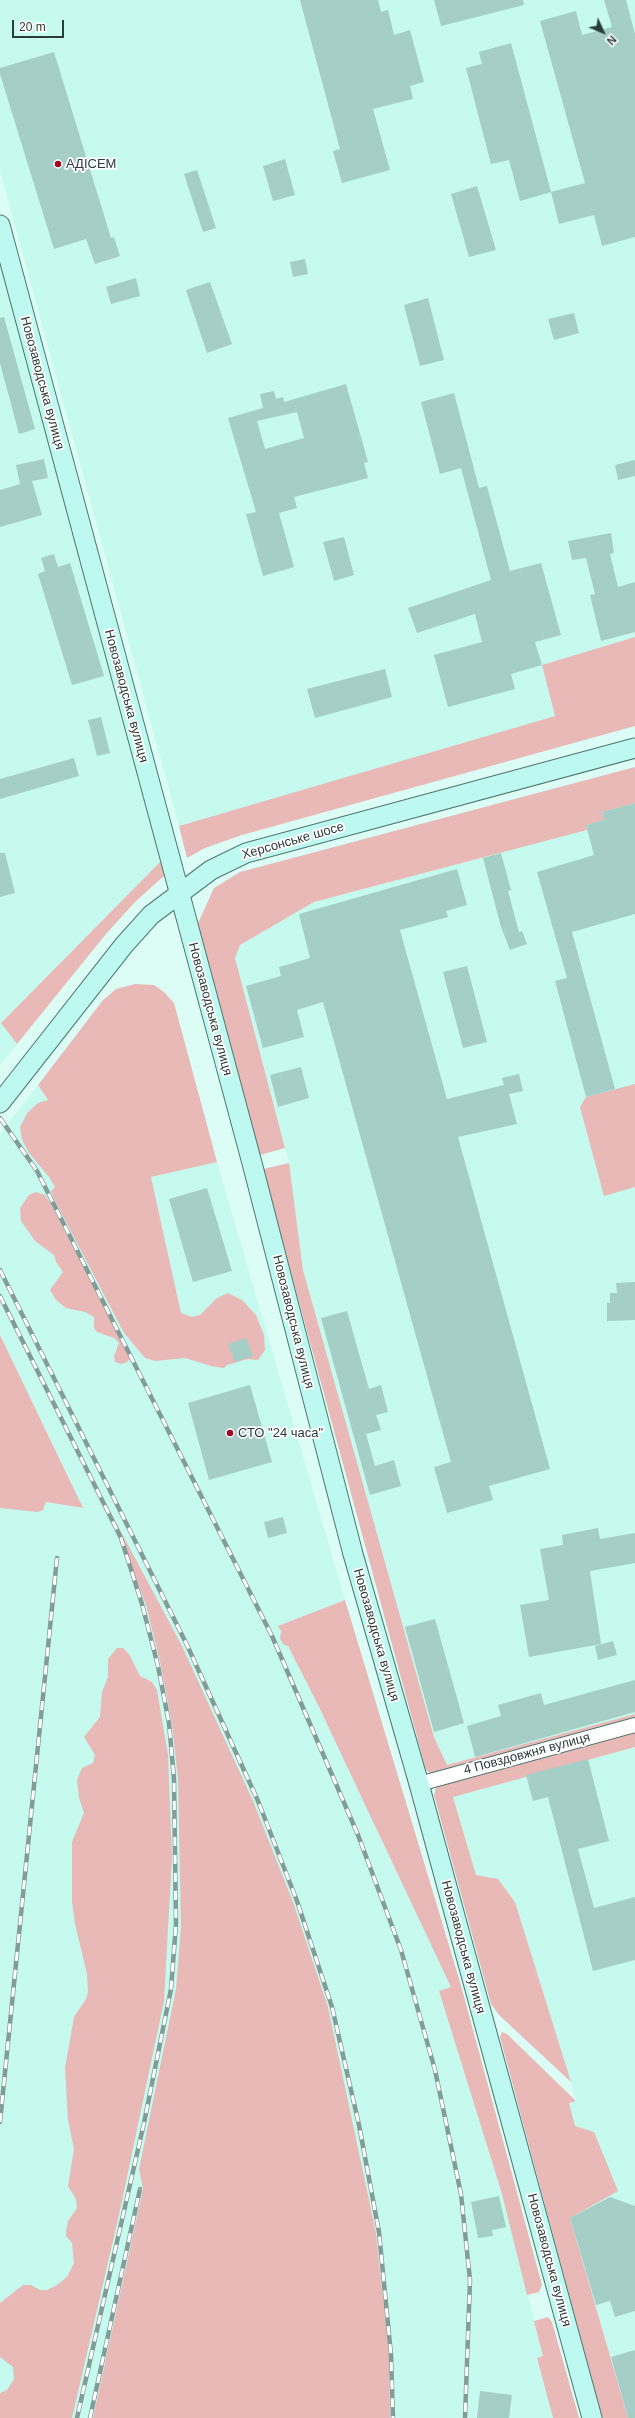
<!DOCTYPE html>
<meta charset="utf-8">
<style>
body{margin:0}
#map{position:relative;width:635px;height:2418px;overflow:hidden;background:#dcfdf6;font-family:Arial,sans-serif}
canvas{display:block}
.north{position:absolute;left:583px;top:12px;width:40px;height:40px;-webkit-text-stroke:3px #fff;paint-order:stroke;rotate:134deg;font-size:11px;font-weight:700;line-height:16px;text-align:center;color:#2b3c39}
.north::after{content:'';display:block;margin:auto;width:14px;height:18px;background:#2b3c39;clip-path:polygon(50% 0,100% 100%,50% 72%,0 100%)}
.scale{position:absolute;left:12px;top:20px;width:52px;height:18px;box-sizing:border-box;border:2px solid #2b3c39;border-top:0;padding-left:5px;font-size:12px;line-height:14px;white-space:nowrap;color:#2b3c39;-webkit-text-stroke:3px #fff;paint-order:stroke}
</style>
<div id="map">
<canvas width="635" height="2418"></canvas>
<div class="north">N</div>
<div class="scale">20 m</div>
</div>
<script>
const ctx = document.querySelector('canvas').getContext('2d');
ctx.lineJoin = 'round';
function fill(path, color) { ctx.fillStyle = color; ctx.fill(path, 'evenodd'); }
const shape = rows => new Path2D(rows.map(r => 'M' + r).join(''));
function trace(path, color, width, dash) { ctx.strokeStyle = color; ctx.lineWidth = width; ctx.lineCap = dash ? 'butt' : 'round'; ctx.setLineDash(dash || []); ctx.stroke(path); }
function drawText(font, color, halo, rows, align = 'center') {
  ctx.font = font + ' Arial,sans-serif'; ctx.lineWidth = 3.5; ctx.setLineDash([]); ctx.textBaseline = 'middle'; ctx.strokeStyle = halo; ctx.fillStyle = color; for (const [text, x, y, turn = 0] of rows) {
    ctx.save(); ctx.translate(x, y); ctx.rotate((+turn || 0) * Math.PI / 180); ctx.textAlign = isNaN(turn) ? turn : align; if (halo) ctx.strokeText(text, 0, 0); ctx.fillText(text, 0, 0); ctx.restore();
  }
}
const built = shape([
 [0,0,635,0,635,637,542,665,555,716,179,826,0,171],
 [0,261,161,861,1,1022,17,1044,0,1065],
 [635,803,635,1714,447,1765,434,1737,303,1270,289,1163,235,958,240,945,314,902,587,830,586,825,602,812],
 [38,1085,182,1318,151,1177,217,1162,345,1600,278,1626,396,1861,452,1987,439,1992,502,2194,544,2356,537,2359,553,2418,375,2418,208,1739,158,2418,0,2418,0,1495,83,1508,0,1335,0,1134],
 [635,1747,635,2418,628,2418,570,2218,617,2191,575,2126,569,2103,576,2100,515,1902,498,1879,476,1875,453,1796]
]);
const green = shape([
 [635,637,635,726,242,835,205,848,187,858,179,826,555,716,542,665],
 [635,767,635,803,602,812,604,820,586,825,587,830,314,902,240,945,235,958,285,1148,260,1155,201,942,198,923,214,888,240,872],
 [161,861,165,875,135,902,106,934,17,1044,1,1023],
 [135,984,154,985,164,992,174,1003,217,1162,151,1177,181,1313,192,1317,200,1315,217,1298,228,1293,242,1300,256,1315,264,1335,265,1350,258,1360,248,1359,227,1365,224,1368,211,1366,185,1358,155,1361,145,1358,124,1333,53,1197,51,1191,55,1187,49,1177,29,1153,22,1140,20,1127,28,1112,38,1103,48,1100,38,1085,103,1000,116,989],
 [635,1084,635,1187,604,1196,580,1107,586,1097],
 [289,1163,303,1270,434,1737,447,1765,635,1714,635,1718,430,1773,426,1770,263,1169],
 [36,1192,45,1195,51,1204,130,1359,127,1362,121,1364,115,1362,114,1356,119,1343,114,1338,97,1332,94,1328,94,1317,85,1312,66,1308,56,1300,50,1290,63,1272,56,1262,54,1255,35,1241,21,1221,20,1208,29,1195],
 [0,1335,83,1508,46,1502,43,1510,38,1512,0,1508],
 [111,1513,182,1646,253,1801,293,1902,328,2007,376,2233,389,2355,390,2418,93,2418,143,2189,139,2169,176,1989,181,1927,178,1779,172,1724,161,1666,146,1605],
 [345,1600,460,1982,542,2285,539,2292,527,2295,502,2194,439,1991,451,1987,319,1707,288,1646,284,1645,280,1639,281,1631,278,1626],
 [117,1648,123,1648,129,1654,140,1676,152,1682,157,1690,168,1755,172,1857,164,2001,119,2215,72,2418,0,2418,0,2393,7,2390,14,2379,13,2367,0,2357,0,2303,23,2285,31,2285,40,2290,47,2290,57,2285,67,2277,74,2263,72,2243,66,2236,66,2230,68,2221,77,2208,76,2199,68,2186,74,2149,68,2120,65,2068,74,2017,86,1999,88,1992,87,1974,75,1924,72,1902,72,1842,84,1813,79,1798,77,1780,82,1768,93,1763,95,1755,84,1737,100,1717,102,1692,108,1677,108,1659],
 [635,1730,635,1747,453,1797,476,1875,498,1879,515,1902,571,2082,499,2015,491,2004,434,1795,436,1788,441,1781],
 [502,2032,507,2034,576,2101,569,2103,575,2126,594,2132,618,2191,570,2218,628,2418,602,2418,500,2037],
 [548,2317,552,2322,579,2418,553,2418,537,2358,543,2356,534,2321]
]);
const building = shape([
 [300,0,378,0,381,12,388,10,394,35,410,30,424,82,410,86,413,99,373,109,390,170,342,183,333,151,340,149],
 [434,0,523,0,524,5,441,26],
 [604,0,626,0,635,34,635,237,602,246,594,215,559,224,551,192,585,183,540,21,576,11,582,35,612,27],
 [511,43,551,192,520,201,509,160,491,164,466,68,482,64,479,52],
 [54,52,111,238,114,237,120,256,95,264,86,239,54,249,0,74,0,68],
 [285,159,295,195,273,201,263,166],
 [197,170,216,228,203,232,184,174],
 [477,186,496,250,469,257,451,194],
 [305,259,308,274,293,277,290,262],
 [136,278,140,296,111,304,106,287],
 [210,282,232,344,207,353,186,290],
 [428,298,444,360,420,366,404,305],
 [574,313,579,333,554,340,548,319],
 [4,317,35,429,19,434,0,363,0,318],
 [346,384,368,462,364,463,368,478,294,497,297,508,279,513,294,567,263,576,246,514,256,512,228,418,263,408,260,394,274,391,276,399,283,397,284,402],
 [297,412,304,438,265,449,257,421],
 [454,393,479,488,487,486,510,571,541,563,561,635,535,642,542,665,511,674,515,689,448,707,434,655,482,642,475,614,417,633,408,608,491,580,461,468,440,474,421,402],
 [44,459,48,478,32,481,42,515,0,527,0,490,24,483,20,484,16,465],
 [635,460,635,476,618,480,615,465],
 [611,533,614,553,610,554,618,587,635,582,635,632,601,641,590,595,595,594,586,558,572,560,568,541],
 [344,537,354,575,334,581,323,542],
 [54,554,58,567,70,563,104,676,72,685,38,574,45,571,41,558],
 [385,669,392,697,315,718,307,689],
 [101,717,110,753,97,756,88,720],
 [74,758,79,776,0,799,0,779],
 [635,803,635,914,572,932,615,1089,586,1097,555,981,567,978,537,872,594,855,586,825,604,820,602,812],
 [0,853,5,853,15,893,0,897],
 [501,853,511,890,508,891,519,932,522,931,527,944,510,950,501,927,483,858],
 [457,869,467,905,446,911,448,917,400,930,447,1099,504,1085,502,1078,519,1074,523,1091,509,1094,517,1124,458,1137,550,1469,489,1486,493,1500,447,1513,434,1467,451,1462,323,1002,297,1010,304,1037,263,1048,246,986,281,976,279,967,310,958,299,914],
 [467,966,487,1042,463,1048,443,972],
 [301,1067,309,1098,278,1107,270,1075],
 [207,1188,232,1271,193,1282,169,1199],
 [635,1282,635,1320,607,1321,607,1303,610,1303,610,1293,617,1293,616,1283],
 [347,1311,369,1389,381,1385,388,1412,376,1415,381,1430,366,1434,375,1466,394,1460,401,1486,370,1495,321,1318],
 [246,1338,253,1356,235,1362,228,1344],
 [250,1385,272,1462,209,1480,188,1403],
 [283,1517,287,1533,268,1538,264,1522],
 [598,1528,600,1539,635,1533,635,1563,590,1571,601,1644,529,1657,520,1605,549,1600,540,1549,563,1545,562,1535],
 [435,1619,464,1723,434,1732,405,1627],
 [613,1641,617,1655,598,1660,595,1646],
 [635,1680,635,1712,475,1757,467,1726,501,1716,498,1705,541,1693,544,1705],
 [588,1759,609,1841,578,1849,594,1908,635,1897,635,1960,593,1971,548,1797,533,1801,526,1775],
 [499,2196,506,2227,492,2230,493,2236,478,2238,471,2202],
 [610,2197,635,2206,635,2311,615,2317,610,2301,596,2305,570,2218],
 [635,2350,635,2418,628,2418,611,2357],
 [480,2391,512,2395,509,2418,477,2418]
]);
const street = shape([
 [419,1784,635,1725]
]);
const secondary = shape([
 [0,225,252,1163,353,1554,419,1784,592,2418],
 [0,1103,124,945,151,915,211,870,246,853,635,748]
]);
const rail = shape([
 [0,1118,37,1171,272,1636,358,1835,401,1950,435,2070,461,2194,470,2280,465,2418],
 [0,1270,187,1645,258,1801,297,1901,332,2007,359,2125,379,2232,391,2355,393,2418],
 [0,1296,121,1538,142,1604,158,1666,169,1723,174,1779,176,1924,171,1989,144,2123,77,2418],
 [0,2122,57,1558],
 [90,2418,140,2189]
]);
const markers = [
 [58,164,4,"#a40822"],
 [230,1433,4,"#a40822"]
];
const poiNames = [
 ["АДІСЕМ",66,164],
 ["СТО \"24 часа\"",238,1433]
];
const streetNames = [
 ["Новозаводська вулиця",42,383,75],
 ["Новозаводська вулиця",126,696,75],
 ["Херсонське шосе",293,841,-16],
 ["Новозаводська вулиця",210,1009,75],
 ["Новозаводська вулиця",293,1322,76],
 ["Новозаводська вулиця",376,1635,74],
 ["4 Повздовжня вулиця",527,1754,-15],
 ["Новозаводська вулиця",463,1947,75],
 ["Новозаводська вулиця",549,2260,75]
];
fill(built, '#c6faef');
fill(green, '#e8b9b6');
fill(building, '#a5cec6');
trace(street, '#50766f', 16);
trace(secondary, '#50766f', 21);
trace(street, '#fff', 14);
trace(secondary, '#bdf9f1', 19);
trace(rail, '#839c97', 4.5);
trace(rail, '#fff', 3, [9]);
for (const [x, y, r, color] of markers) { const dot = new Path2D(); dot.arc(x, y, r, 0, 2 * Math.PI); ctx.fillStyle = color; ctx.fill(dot); trace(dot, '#fff', 1.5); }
drawText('13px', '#2b3c39', '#fff', poiNames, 'left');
drawText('13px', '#2b3c39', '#fff', streetNames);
</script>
